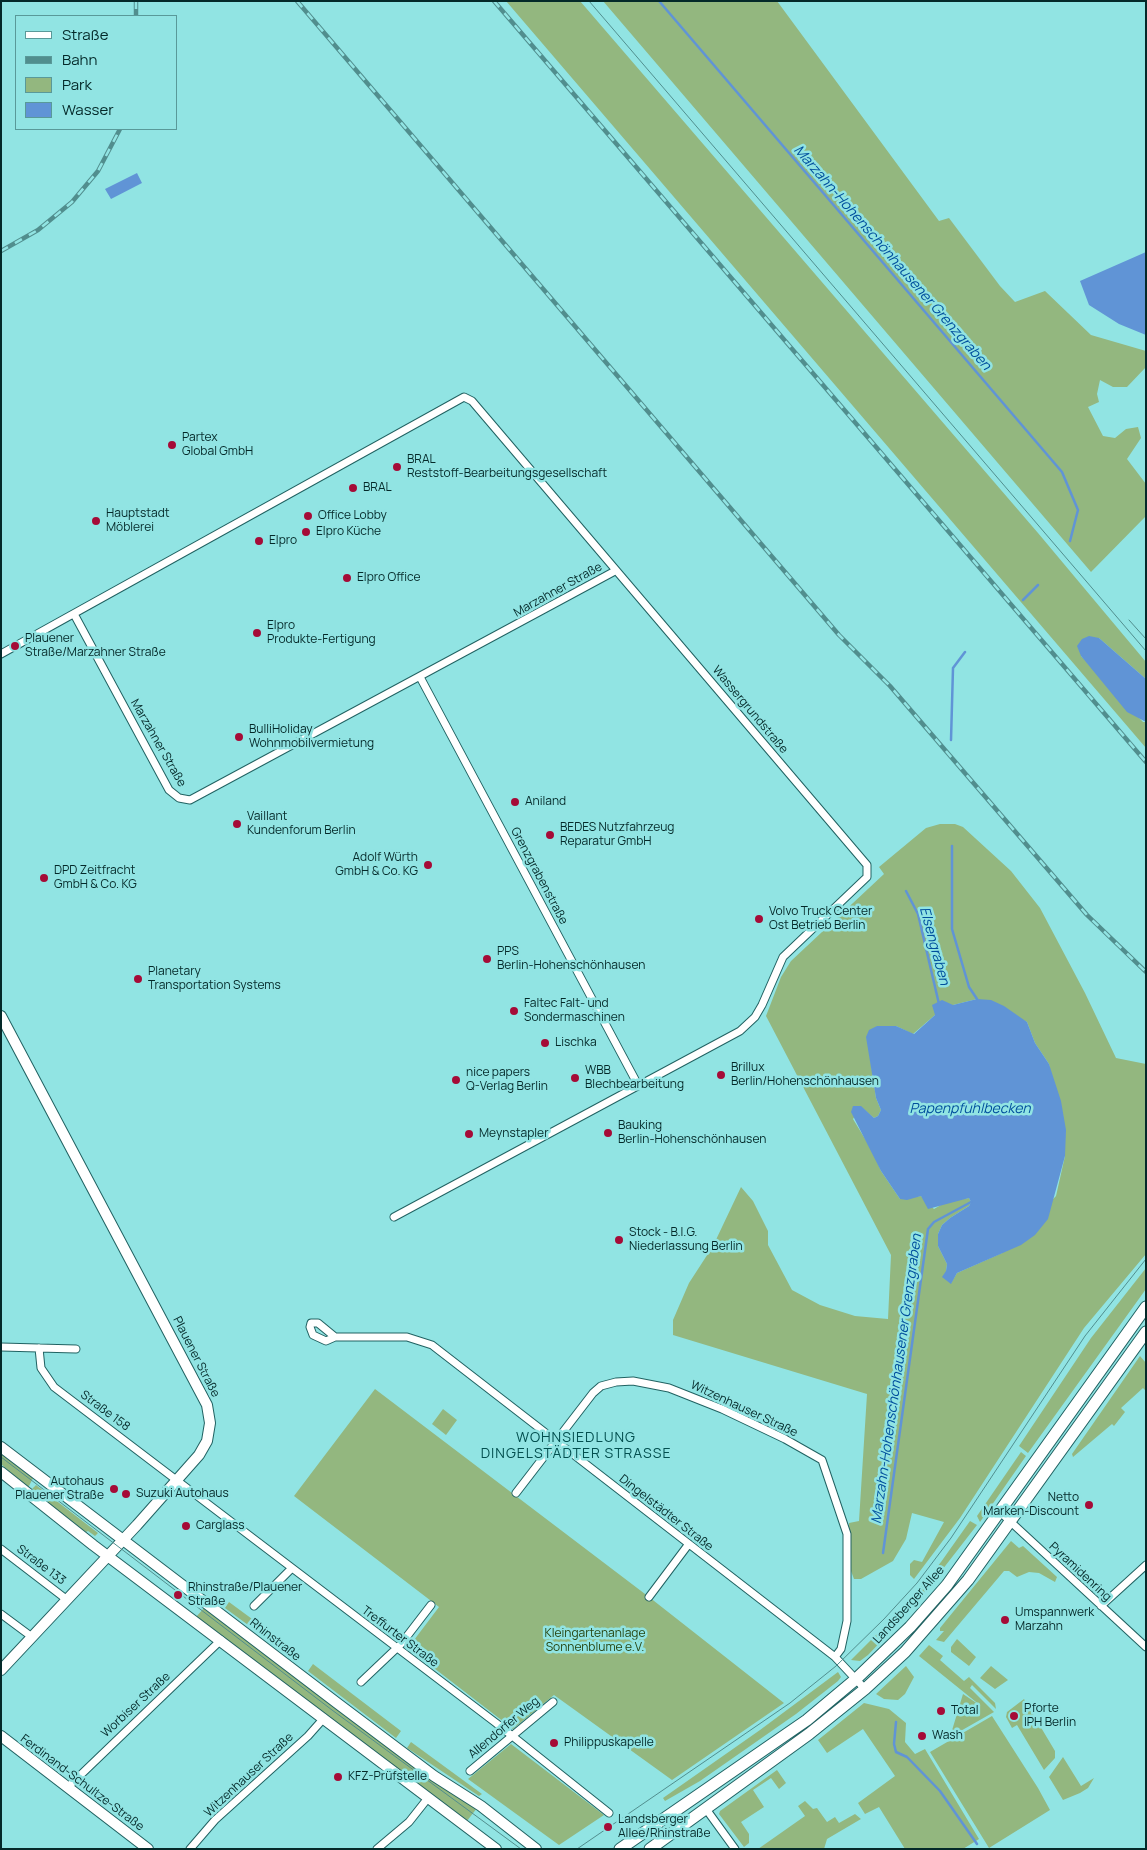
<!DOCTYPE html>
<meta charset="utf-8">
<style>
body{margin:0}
#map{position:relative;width:1147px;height:1850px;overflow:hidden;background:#91e4e3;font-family:Manrope,sans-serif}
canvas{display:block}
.frame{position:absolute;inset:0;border:2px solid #042929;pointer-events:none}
.legend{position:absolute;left:15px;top:15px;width:162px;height:115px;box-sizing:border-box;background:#91e4e3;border:1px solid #599999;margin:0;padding:6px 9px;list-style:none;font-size:15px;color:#042929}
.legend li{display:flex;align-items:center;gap:10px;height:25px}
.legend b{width:25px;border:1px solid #599999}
</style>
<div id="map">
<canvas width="1147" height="1850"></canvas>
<div class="frame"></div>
<ul class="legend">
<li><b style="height:6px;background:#fff"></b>Straße</li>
<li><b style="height:6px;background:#518e8e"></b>Bahn</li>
<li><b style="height:14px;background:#93b77f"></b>Park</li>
<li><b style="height:14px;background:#6094d6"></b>Wasser</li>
</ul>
</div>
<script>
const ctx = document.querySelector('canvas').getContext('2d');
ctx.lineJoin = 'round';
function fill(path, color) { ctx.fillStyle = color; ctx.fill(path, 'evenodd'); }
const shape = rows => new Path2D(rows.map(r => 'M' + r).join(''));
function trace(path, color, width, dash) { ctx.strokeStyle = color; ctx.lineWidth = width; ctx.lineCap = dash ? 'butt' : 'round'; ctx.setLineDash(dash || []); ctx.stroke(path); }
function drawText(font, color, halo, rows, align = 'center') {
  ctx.font = font + ' Manrope,sans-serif'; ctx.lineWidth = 5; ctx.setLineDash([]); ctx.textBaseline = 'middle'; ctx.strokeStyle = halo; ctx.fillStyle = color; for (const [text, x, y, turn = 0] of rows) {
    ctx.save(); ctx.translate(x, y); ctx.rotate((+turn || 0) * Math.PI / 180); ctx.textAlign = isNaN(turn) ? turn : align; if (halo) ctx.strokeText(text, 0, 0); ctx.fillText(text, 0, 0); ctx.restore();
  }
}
const green = shape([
 [506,1,580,1,1038,533,1146,662,1146,679,1099,638,1081,656,1143,722,1146,722,1146,748],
 [603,1,777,1,939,221,949,218,1000,286,1015,302,1045,291,1091,335,1146,351,1146,367,1127,387,1113,387,1100,380,1097,394,1099,402,1088,407,1103,436,1115,438,1126,429,1138,427,1141,438,1127,459,1146,484,1146,516,1091,572],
 [940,824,955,824,963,827,1011,871,1040,908,1085,993,1116,1058,1146,1064,1146,1254,1084,1328,960,1518,914,1579,910,1575,910,1564,914,1560,922,1562,944,1522,912,1513,906,1539,893,1561,861,1579,854,1579,851,1571,849,1523,859,1521,867,1394,673,1335,673,1320,689,1283,713,1246,741,1187,753,1201,768,1231,768,1245,792,1290,820,1305,855,1316,888,1319,891,1255,766,1016,781,977,791,961,884,874,879,867,926,828],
 [977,999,1027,1022,1035,1043,1049,1064,1065,1156,1056,1196,1002,1253,957,1273,951,1283,946,1271,947,1264,938,1246,938,1234,942,1225,950,1218,969,1206,971,1202,969,1198,946,1202,934,1209,921,1196,900,1199,881,1171,873,1152,853,1119,861,1107,874,1118,878,1116,881,1110,876,1098,870,1057,877,1026,896,1026,913,1034,935,1015,953,1005],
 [1146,1268,1146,1289,1028,1453,1019,1446,1091,1338],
 [1140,1356,1146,1363,1146,1391,1143,1388,1121,1408,1125,1412,1114,1426,1112,1424,1073,1457,1072,1454],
 [375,1389,649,1597,784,1703,672,1780,554,1695,513,1729,408,1648,439,1607,294,1496],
 [443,1409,457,1420,446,1435,432,1424],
 [1,1452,34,1476,28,1488,1,1464],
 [1021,1452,1026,1456,980,1522,977,1516],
 [36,1485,98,1533,95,1536,88,1531,86,1532,31,1490],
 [970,1521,977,1525,911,1610,868,1655,860,1661,851,1660,904,1607,941,1562],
 [1011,1541,1019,1548,1023,1546,1057,1577,1055,1582,1039,1573,1029,1572,1017,1577,1009,1571,1004,1571,944,1642,936,1640,944,1631,940,1631,940,1628],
 [229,1602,301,1655,297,1661,225,1608],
 [205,1607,477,1808,467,1821,196,1617],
 [957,1639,976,1657,969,1666,951,1652,951,1647],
 [929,1645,943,1656,940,1660,964,1681,969,1677,995,1703,996,1709,972,1685,970,1688,994,1712,950,1737,963,1694,981,1706,919,1656],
 [313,1664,401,1731,396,1738,308,1671],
 [906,1666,914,1677,905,1694,898,1700,884,1699,876,1694],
 [991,1666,1008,1680,995,1689,980,1678],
 [838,1672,841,1677,838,1681,796,1714,700,1781,665,1801,663,1798,760,1730],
 [1024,1699,1055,1751,1055,1758,1044,1770,1017,1725,1012,1728,1006,1717,1007,1712],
 [864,1703,889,1709,906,1723,905,1742,915,1754,925,1749,979,1839,963,1849,905,1849,879,1807,865,1814,858,1803,895,1776,863,1729,827,1753,818,1740],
 [992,1716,1038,1788,1050,1810,989,1848,930,1752],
 [411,1742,482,1794,479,1796,407,1748],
 [511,1744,604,1815,559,1845,468,1779],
 [1063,1757,1081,1786,1094,1778,1088,1788,1080,1793,1063,1800,1049,1777],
 [777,1770,786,1783,779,1789,771,1778,753,1790,764,1807,741,1822,749,1834,749,1843,744,1847,719,1814,720,1811],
 [805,1801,813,1809,817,1808,827,1822,835,1817,839,1823,855,1814,861,1819,827,1839,824,1849,758,1849,805,1816,798,1806]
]);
const water = shape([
 [137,173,142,183,111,199,105,189],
 [1146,252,1146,335,1119,324,1089,305,1080,281],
 [1089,636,1099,638,1146,679,1146,722,1127,712,1081,656,1077,646,1082,639],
 [977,999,991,1000,1004,1006,1027,1022,1035,1043,1049,1064,1061,1101,1066,1130,1065,1156,1048,1219,1035,1235,1021,1245,957,1273,951,1284,942,1277,946,1271,947,1264,938,1246,938,1234,942,1225,950,1218,969,1206,971,1202,969,1198,928,1209,921,1196,907,1200,900,1199,881,1171,851,1112,853,1106,861,1106,874,1118,878,1116,881,1110,876,1098,866,1037,869,1030,877,1026,896,1026,914,1034,935,1015,932,1005,942,1000,953,1005]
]);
const stream = shape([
 [659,1,1062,472,1078,510,1070,541],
 [1023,600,1038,585],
 [951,740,953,668,965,652],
 [952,846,952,929,969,987,977,999],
 [906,891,918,914,939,1004],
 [883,1553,928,1229,934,1222,971,1202],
 [896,1722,894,1744,896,1752,907,1757,940,1791,977,1844]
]);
const street = shape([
 [74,614,169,790,179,798,190,800,615,571],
 [1,654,464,397,472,401,867,865,867,877,783,957,762,1005,755,1017,740,1031,394,1217],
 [420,677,638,1085],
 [335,1337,318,1323,311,1323,310,1327,313,1335,326,1341,335,1337,407,1337,432,1345,835,1657,865,1689],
 [1,1347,76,1349],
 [39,1348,41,1368,54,1387,496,1723,609,1813],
 [516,1493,593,1393,601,1386,616,1382,633,1381,669,1388,722,1409,785,1439,822,1460,847,1534,847,1621,841,1649,835,1657],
 [1000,1512,1146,1647],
 [1,1549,66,1599],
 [649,1597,688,1545],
 [254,1606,292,1568],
 [1101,1606,1146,1565],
 [1,1614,32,1637],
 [361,1682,401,1644,431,1605],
 [470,1771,553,1702],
 [68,1787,221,1640],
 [706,1809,735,1849],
 [190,1849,215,1820,308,1736,324,1718],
 [377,1849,409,1822,428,1798]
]);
const secondary = shape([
 [1,1016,207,1405,210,1423,207,1441,199,1455,137,1525,1,1670],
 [1,1447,337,1703,434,1776,481,1806,536,1849],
 [1,1472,93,1545,496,1849],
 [1,1736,148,1849]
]);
const primary = shape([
 [620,1849,807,1720,856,1679,910,1627,947,1585,1146,1307],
 [650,1849,809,1734,865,1689,905,1652,968,1580,1146,1332]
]);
const tram = shape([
 [589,1,1146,651],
 [1129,620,1146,639],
 [1,1457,332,1710,521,1849],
 [577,1849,790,1703,836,1666,884,1619,917,1583,951,1538,1085,1336,1146,1259]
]);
const rail = shape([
 [136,1,136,16],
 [297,1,839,635,890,686,1087,915,1146,972],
 [494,1,1146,762],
 [1,251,38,230,72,202,98,171,120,129]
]);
const markers = [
 [172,445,5,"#a50b37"],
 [397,467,5,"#a50b37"],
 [353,488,5,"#a50b37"],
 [308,516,5,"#a50b37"],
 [96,521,5,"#a50b37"],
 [306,532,5,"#a50b37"],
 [259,541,5,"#a50b37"],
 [347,578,5,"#a50b37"],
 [257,633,5,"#a50b37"],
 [15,646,5,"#a50b37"],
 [239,737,5,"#a50b37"],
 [515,802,5,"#a50b37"],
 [237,824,5,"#a50b37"],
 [550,835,5,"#a50b37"],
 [428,865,5,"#a50b37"],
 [44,878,5,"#a50b37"],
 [759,919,5,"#a50b37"],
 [487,959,5,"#a50b37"],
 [138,979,5,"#a50b37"],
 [514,1011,5,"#a50b37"],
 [545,1043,5,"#a50b37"],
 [721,1075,5,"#a50b37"],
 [575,1078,5,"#a50b37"],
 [456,1080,5,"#a50b37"],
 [608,1133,5,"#a50b37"],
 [469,1134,5,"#a50b37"],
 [619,1240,5,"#a50b37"],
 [114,1489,5,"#a50b37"],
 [126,1494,5,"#a50b37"],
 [1089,1505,5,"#a50b37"],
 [186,1526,5,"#a50b37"],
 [178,1595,5,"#a50b37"],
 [1005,1620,5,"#a50b37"],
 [941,1711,5,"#a50b37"],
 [1014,1716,5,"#a50b37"],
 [922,1736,5,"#a50b37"],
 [554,1743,5,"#a50b37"],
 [338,1777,5,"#a50b37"],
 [608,1827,5,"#a50b37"]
];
const poiNames = [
 ["Partex",182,438],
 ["Global GmbH",182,452],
 ["BRAL",407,460],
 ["Reststoff-Bearbeitungsgesellschaft",407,474],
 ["BRAL",363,488],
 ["Hauptstadt",106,514],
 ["Möblerei",106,528],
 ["Office Lobby",318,516],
 ["Elpro Küche",316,532],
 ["Elpro",269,541],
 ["Elpro Office",357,578],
 ["Elpro",267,626],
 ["Produkte-Fertigung",267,640],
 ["Plauener",25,639],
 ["Straße/Marzahner Straße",25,653],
 ["BulliHoliday",249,730],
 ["Wohnmobilvermietung",249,744],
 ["Aniland",525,802],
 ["Vaillant",247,817],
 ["Kundenforum Berlin",247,831],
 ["BEDES Nutzfahrzeug",560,828],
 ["Reparatur GmbH",560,842],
 ["Adolf Würth",418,858,"right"],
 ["GmbH & Co. KG",418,872,"right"],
 ["DPD Zeitfracht",54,871],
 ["GmbH & Co. KG",54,885],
 ["Volvo Truck Center",769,912],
 ["Ost Betrieb Berlin",769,926],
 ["PPS",497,952],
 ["Berlin-Hohenschönhausen",497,966],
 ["Planetary",148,972],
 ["Transportation Systems",148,986],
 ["Faltec Falt- und",524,1004],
 ["Sondermaschinen",524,1018],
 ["Lischka",555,1043],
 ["Brillux",731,1068],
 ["Berlin/Hohenschönhausen",731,1082],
 ["WBB",585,1071],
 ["Blechbearbeitung",585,1085],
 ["nice papers",466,1073],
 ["Q-Verlag Berlin",466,1087],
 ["Bauking",618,1126],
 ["Berlin-Hohenschönhausen",618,1140],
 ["Meynstapler",479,1134],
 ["Stock - B.I.G.",629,1233],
 ["Niederlassung Berlin",629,1247],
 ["Autohaus",104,1482,"right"],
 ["Plauener Straße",104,1496,"right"],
 ["Suzuki Autohaus",136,1494],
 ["Netto",1079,1498,"right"],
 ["Marken-Discount",1079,1512,"right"],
 ["Carglass",196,1526],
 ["Rhinstraße/Plauener",188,1588],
 ["Straße",188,1602],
 ["Umspannwerk",1015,1613],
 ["Marzahn",1015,1627],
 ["Pforte",1024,1709],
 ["IPH Berlin",1024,1723],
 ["Total",951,1711],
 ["Wash",932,1736],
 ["Philippuskapelle",564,1743],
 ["KFZ-Prüfstelle",348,1777],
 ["Landsberger",618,1820],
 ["Allee/Rhinstraße",618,1834]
];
const streetNames = [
 ["Marzahner Straße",558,590,-29],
 ["Wassergrundstraße",750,710,50],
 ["Marzahner Straße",158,743,60],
 ["Grenzgrabenstraße",539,876,62],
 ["Plauener Straße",196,1357,63],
 ["Witzenhauser Straße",744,1409,25],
 ["Straße 158",105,1411,37],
 ["Dingelstädter Straße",666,1513,38],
 ["Straße 133",41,1565,37],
 ["Pyramidenring",1080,1572,43],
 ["Landsberger Allee",909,1605,-48],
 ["Treffurter Straße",400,1637,37],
 ["Rhinstraße",275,1640,38],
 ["Worbiser Straße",136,1705,-43],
 ["Allendorfer Weg",504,1728,-40],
 ["Witzenhauser Straße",249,1775,-43],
 ["Ferdinand-Schultze-Straße",82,1783,37]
];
const parkNames = [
 ["Kleingartenanlage",595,1634],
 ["Sonnenblume e.V.",595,1648]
];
const waterNames = [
 ["Marzahn-Hohenschönhausener Grenzgraben",892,258,49],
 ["Elsengraben",934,946,75],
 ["Papenpfuhlbecken",970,1109],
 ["Marzahn-Hohenschönhausener Grenzgraben",897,1379,-82]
];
const neighbourhoodNames = [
 ["WOHNSIEDLUNG",576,1438],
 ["DINGELSTÄDTER STRASSE",576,1454]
];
fill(green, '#93b77f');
fill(water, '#6094d6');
trace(stream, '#6094d6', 2.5);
trace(street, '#216262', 9);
trace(secondary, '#216262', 12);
trace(primary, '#216262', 13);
trace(street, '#fff', 7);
trace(secondary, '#fff', 10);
trace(primary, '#fff', 11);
trace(tram, '#518e8e', 1);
trace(rail, '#518e8e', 4.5);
trace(rail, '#91e4e3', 2.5, [8]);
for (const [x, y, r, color] of markers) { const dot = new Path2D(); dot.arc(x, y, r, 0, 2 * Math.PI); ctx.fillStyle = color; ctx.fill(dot); trace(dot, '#91e4e3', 2); }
drawText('12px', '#042929', '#91e4e3', poiNames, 'left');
drawText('12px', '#042929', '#91e4e3', streetNames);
drawText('12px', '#274512', '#91e4e3', parkNames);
drawText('italic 14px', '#004f9d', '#91e4e3', waterNames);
ctx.letterSpacing = '1px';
drawText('14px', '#034f4f', '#91e4e3', neighbourhoodNames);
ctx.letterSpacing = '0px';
</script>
